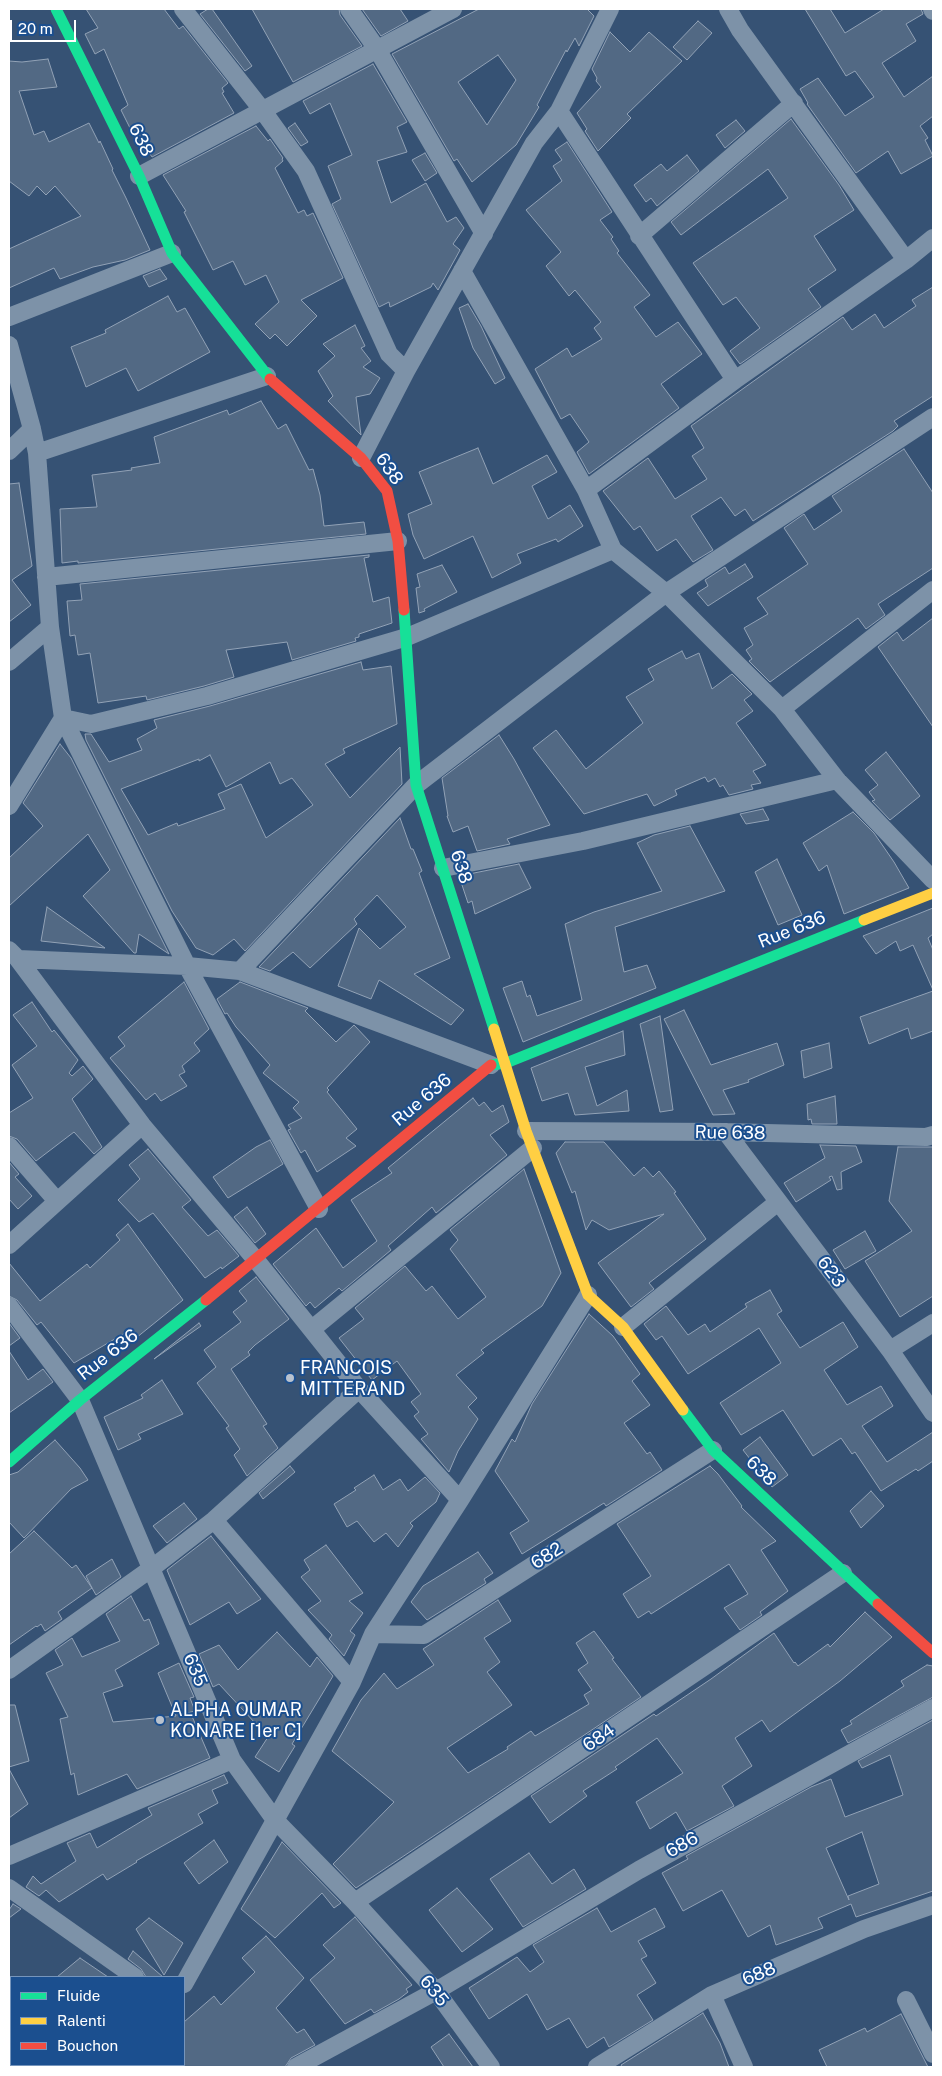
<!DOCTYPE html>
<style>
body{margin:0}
#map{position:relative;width:942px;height:2076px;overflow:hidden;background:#365274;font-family:"Public Sans",sans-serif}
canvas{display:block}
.frame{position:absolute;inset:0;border:10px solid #fff;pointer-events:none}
.legend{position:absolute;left:10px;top:1976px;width:175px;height:90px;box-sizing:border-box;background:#1b4f8f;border:1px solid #7695bc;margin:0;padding:6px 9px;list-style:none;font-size:15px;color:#fff}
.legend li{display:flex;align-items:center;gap:10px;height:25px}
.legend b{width:25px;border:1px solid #7695bc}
.scale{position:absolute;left:10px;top:20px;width:66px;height:22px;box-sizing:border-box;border:2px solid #fff;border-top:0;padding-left:6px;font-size:15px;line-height:18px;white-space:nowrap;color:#fff;-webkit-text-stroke:4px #1b4f8f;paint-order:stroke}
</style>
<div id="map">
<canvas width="942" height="2076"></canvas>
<div class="frame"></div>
<ul class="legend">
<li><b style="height:6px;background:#16e098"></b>Fluide</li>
<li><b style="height:6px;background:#ffcf43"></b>Ralenti</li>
<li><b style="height:6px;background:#f24e42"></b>Bouchon</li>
</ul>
<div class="scale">20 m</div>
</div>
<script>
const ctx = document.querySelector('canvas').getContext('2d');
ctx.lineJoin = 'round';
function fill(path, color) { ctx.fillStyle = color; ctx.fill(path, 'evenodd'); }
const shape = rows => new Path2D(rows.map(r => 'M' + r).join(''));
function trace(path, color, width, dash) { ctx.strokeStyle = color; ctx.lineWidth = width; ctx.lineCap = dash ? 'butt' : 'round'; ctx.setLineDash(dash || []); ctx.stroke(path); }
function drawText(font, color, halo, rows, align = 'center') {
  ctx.font = font + ' "Public Sans",sans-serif'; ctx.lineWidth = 4; ctx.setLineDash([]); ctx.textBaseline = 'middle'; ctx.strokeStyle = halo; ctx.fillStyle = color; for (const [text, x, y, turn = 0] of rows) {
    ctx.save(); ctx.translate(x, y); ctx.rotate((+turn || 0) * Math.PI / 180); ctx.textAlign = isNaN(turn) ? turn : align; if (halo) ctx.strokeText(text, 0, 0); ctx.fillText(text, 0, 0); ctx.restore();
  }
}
const building = shape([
 [86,9,164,9,179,29,183,26,228,83,222,88,224,92,222,93,234,113,152,157,148,151,143,154,121,110,128,105,104,49,95,54,85,34,98,28,86,9],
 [208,9,212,9,252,66,245,71,200,14,208,9],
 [252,9,339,9,340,15,362,46,293,82,252,9],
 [362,9,400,9,408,21,381,36,362,9],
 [479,9,587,9,594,16,579,46,575,38,567,52,566,50,537,105,539,107,516,145,472,182,457,159,454,161,392,54,479,9],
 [498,55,516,80,487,125,458,82,498,55],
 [805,9,830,9,845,33,884,9,921,9,923,14,906,24,916,41,882,63,904,97,933,76,933,116,920,126,928,138,925,140,933,156,901,174,888,151,856,173,807,104,808,103,800,89,818,78,845,116,874,97,855,71,846,76,805,9],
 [698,21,712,33,687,60,673,47,698,21],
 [610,32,630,52,649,32,682,61,627,114,631,118,598,151,585,131,587,129,577,113,601,87,596,81,597,78,592,69,610,32],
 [48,59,57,87,19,91,34,135,44,131,49,142,89,123,99,143,100,141,113,169,112,170,126,198,150,250,125,260,93,267,60,279,54,268,9,288,9,249,81,216,55,186,46,195,37,186,29,196,9,181,9,61,22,62,48,59],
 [373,64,407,122,397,127,407,152,377,161,391,203,426,183,447,222,456,217,464,228,453,244,460,250,438,290,433,283,431,287,390,307,389,302,379,307,332,204,341,199,328,166,352,155,330,103,310,114,303,101,373,64],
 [791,119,839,185,854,210,814,236,836,270,808,289,821,307,740,364,730,351,760,328,736,297,723,305,693,263,788,198,768,169,681,235,671,222,791,119],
 [736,120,745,131,725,148,716,135,736,120],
 [295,123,308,142,301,146,288,128,295,123],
 [256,126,268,141,270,139,283,158,282,159,283,161,275,168,298,213,304,210,307,216,313,213,343,278,301,300,317,316,287,346,275,334,270,339,255,324,279,302,266,275,245,285,233,261,213,270,184,212,186,211,163,175,256,126],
 [567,142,612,212,600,220,613,237,611,239,619,251,617,253,650,295,634,307,656,337,678,322,702,354,661,384,679,408,589,474,577,452,589,442,570,414,561,419,535,369,567,348,572,357,602,339,594,328,601,322,575,290,569,296,546,266,561,252,526,210,562,181,553,166,562,160,555,150,567,142],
 [425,153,437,173,425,181,412,160,425,153],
 [687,155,699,171,657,206,651,198,646,202,634,185,661,164,667,171,687,155],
 [160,269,167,279,149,287,143,276,160,269],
 [933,287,933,396,894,421,898,426,893,431,753,521,745,509,735,516,721,497,691,516,713,550,693,562,676,539,657,551,640,526,634,530,603,491,648,458,675,499,707,479,692,456,704,448,691,426,843,317,852,330,875,314,884,328,916,306,912,300,933,287],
 [168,296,177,312,185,308,210,352,138,391,126,368,86,387,71,347,106,333,105,330,168,296],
 [468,304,481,326,505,378,495,384,473,348,459,308,468,304],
 [355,325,365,346,361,348,371,361,363,367,380,378,370,394,356,397,361,435,328,401,333,396,318,371,335,356,323,344,355,325],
 [261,401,278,429,286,424,309,470,313,469,320,495,324,526,364,522,366,534,78,563,78,561,62,563,60,509,97,507,92,475,132,470,131,468,160,463,154,437,227,410,229,415,261,401],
 [478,448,493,484,547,455,557,472,532,486,548,519,570,505,583,526,558,542,556,539,517,554,521,563,492,578,473,536,424,559,413,535,408,514,432,504,419,472,478,448],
 [904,449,933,493,933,568,878,604,885,615,866,629,858,618,770,682,749,661,752,659,746,650,753,645,744,628,768,614,757,598,808,564,784,528,804,514,814,530,842,511,832,496,904,449],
 [19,483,32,566,12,580,31,605,9,622,9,484,19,483],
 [369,555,369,557,364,558,373,602,389,597,392,623,359,634,359,637,355,638,356,641,292,660,287,642,226,650,234,677,204,686,147,700,146,696,98,703,90,653,78,655,75,635,70,636,67,601,82,600,80,584,369,555],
 [745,564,753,577,708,606,697,593,708,586,705,580,725,567,729,574,745,564],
 [442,565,457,592,424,609,425,611,419,613,416,588,420,587,417,574,442,565],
 [933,618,933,727,878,647,897,632,903,641,933,618],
 [682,651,686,659,699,653,712,689,732,674,752,694,744,700,753,711,736,723,766,765,753,771,761,783,751,785,753,789,729,795,723,785,720,787,715,778,708,782,705,777,675,790,677,795,654,806,647,794,584,814,533,748,556,730,586,769,643,723,626,697,654,680,648,669,682,651],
 [361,662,363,670,391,666,397,724,343,749,345,753,325,764,350,798,400,747,402,784,245,951,234,939,213,955,196,948,172,911,86,740,85,734,91,734,109,762,142,750,137,739,157,728,154,720,210,706,361,662],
 [210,755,226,787,270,762,280,784,292,778,313,805,266,838,241,784,218,794,225,809,178,826,177,823,148,835,121,789,199,759,199,761,210,755],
 [499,735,514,759,550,825,507,839,510,844,477,851,468,826,453,832,447,816,448,816,442,778,499,735],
 [60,744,71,758,169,954,139,934,136,953,134,953,83,896,110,870,88,834,9,906,9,858,43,826,23,803,60,744],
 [886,752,920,796,890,820,872,801,875,800,869,792,878,785,865,770,886,752],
 [763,809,769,820,746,824,740,814,763,809],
 [853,812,874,833,894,862,909,888,844,914,827,865,819,871,803,843,853,812],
 [400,818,411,849,413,849,422,871,419,873,450,958,414,974,464,1010,451,1025,379,980,371,999,338,986,359,928,380,949,406,927,377,895,354,919,357,924,310,968,293,952,270,971,259,967,400,818],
 [690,826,725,891,615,927,624,972,647,965,656,988,523,1042,503,988,522,981,527,997,530,995,537,1016,582,1000,565,924,594,912,662,891,637,843,654,835,690,826],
 [777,859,802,915,778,925,755,872,777,859],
 [519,864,531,888,475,914,472,901,468,903,459,876,519,864],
 [47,907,105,948,41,941,47,907],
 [933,908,933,934,928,938,933,950,933,990,913,945,900,951,896,941,876,954,863,936,933,908],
 [184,982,209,1029,194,1043,200,1051,182,1066,185,1072,179,1075,187,1086,161,1101,155,1093,146,1100,110,1058,125,1046,118,1037,184,982],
 [240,982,308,1008,305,1011,336,1042,354,1025,370,1042,327,1088,329,1090,327,1092,357,1129,346,1138,356,1146,317,1172,305,1150,301,1153,288,1130,291,1129,288,1125,302,1118,293,1108,299,1102,263,1073,270,1065,236,1027,227,1013,225,1014,217,999,240,982],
 [933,991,933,1031,911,1039,908,1028,869,1044,860,1017,933,991],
 [32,1002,52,1032,54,1030,78,1060,69,1073,72,1076,83,1066,93,1079,72,1099,102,1147,94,1154,74,1132,36,1161,17,1139,9,1136,9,1113,33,1098,12,1065,37,1046,13,1015,32,1002],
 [684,1010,711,1065,777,1043,784,1065,748,1080,749,1082,723,1090,735,1114,713,1115,664,1019,684,1010],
 [660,1016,673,1110,660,1112,640,1024,660,1016],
 [623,1031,625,1055,585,1067,597,1106,627,1090,629,1111,575,1115,568,1093,542,1101,531,1068,623,1031],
 [829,1043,832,1068,804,1078,801,1051,829,1043],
 [835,1096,837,1124,812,1124,811,1119,808,1120,807,1104,835,1096],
 [473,1098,479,1106,484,1102,492,1112,503,1105,509,1122,490,1135,507,1155,436,1213,432,1207,388,1246,391,1250,342,1291,339,1288,315,1308,310,1302,306,1306,273,1264,316,1228,343,1268,377,1241,351,1200,392,1173,388,1168,473,1098],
 [270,1140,283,1164,228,1198,213,1177,256,1147,270,1140],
 [565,1142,604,1142,634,1176,644,1167,653,1177,659,1171,676,1192,674,1193,706,1239,649,1283,654,1289,631,1307,598,1263,664,1214,609,1230,592,1220,586,1230,575,1191,572,1193,556,1153,565,1142],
 [820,1145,856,1146,862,1162,841,1172,842,1189,837,1190,832,1176,829,1177,831,1180,796,1202,784,1183,825,1158,820,1145],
 [898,1147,933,1147,933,1296,900,1317,865,1261,912,1231,889,1201,898,1147],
 [148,1149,191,1200,182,1207,208,1236,217,1230,239,1256,222,1269,221,1267,205,1278,153,1213,139,1222,118,1200,140,1179,129,1165,148,1149],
 [9,1162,19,1174,15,1177,32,1196,18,1209,9,1199,9,1162],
 [524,1169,561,1273,542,1306,481,1350,484,1353,456,1375,477,1398,468,1407,478,1419,458,1451,449,1472,421,1439,428,1434,414,1416,419,1412,411,1402,421,1394,397,1361,372,1380,339,1338,364,1319,355,1308,405,1266,426,1291,432,1286,458,1319,486,1297,450,1249,458,1240,450,1230,524,1169],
 [247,1207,266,1234,255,1243,234,1217,247,1207],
 [128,1224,183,1300,136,1338,130,1330,74,1363,41,1322,37,1325,17,1300,9,1296,9,1263,40,1301,87,1264,90,1268,120,1240,116,1235,128,1224],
 [865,1231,876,1251,845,1269,833,1250,865,1231],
 [256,1277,289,1319,255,1345,248,1352,250,1355,231,1369,267,1424,263,1426,278,1448,247,1476,234,1455,240,1449,226,1428,229,1426,197,1383,216,1367,204,1350,241,1322,233,1312,247,1301,239,1291,256,1277],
 [770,1290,782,1311,777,1314,800,1348,843,1322,858,1347,824,1370,847,1405,881,1386,893,1406,862,1426,887,1462,933,1432,933,1461,918,1471,916,1469,881,1491,855,1452,852,1454,841,1438,813,1456,783,1410,741,1435,720,1403,781,1363,759,1328,688,1374,662,1336,656,1340,644,1324,666,1306,688,1335,705,1324,710,1332,747,1307,745,1304,770,1290],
 [589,1314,613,1336,640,1374,632,1381,650,1405,624,1423,647,1454,650,1452,662,1470,606,1506,604,1503,522,1554,510,1533,529,1521,495,1471,512,1439,515,1442,532,1404,589,1314],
 [9,1323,20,1338,9,1346,9,1323],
 [199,1323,201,1326,154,1359,199,1323],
 [9,1351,28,1380,43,1369,53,1382,9,1413,9,1351],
 [162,1380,183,1414,138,1434,141,1439,118,1450,104,1417,143,1398,141,1395,162,1380],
 [760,1437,788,1475,772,1487,743,1450,760,1437],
 [55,1440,80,1468,88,1480,71,1489,24,1538,9,1522,9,1475,18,1472,55,1440],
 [290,1466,295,1472,263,1499,259,1493,290,1466],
 [710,1466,718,1474,742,1506,741,1507,776,1541,761,1550,788,1591,760,1612,762,1615,740,1630,724,1608,748,1594,729,1564,651,1614,649,1611,638,1618,623,1594,651,1576,617,1524,710,1466],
 [374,1475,383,1490,400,1479,408,1491,425,1477,440,1493,436,1502,410,1523,413,1526,398,1547,386,1533,374,1542,357,1521,347,1527,334,1504,356,1490,354,1488,374,1475],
 [871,1491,884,1506,861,1528,850,1511,871,1491],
 [184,1503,197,1519,167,1543,153,1526,184,1503],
 [34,1531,72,1568,76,1565,92,1588,86,1576,112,1559,121,1577,96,1595,92,1588,58,1612,62,1619,45,1631,41,1624,37,1627,36,1626,9,1645,9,1554,34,1531],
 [211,1536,261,1599,237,1614,229,1602,190,1625,167,1570,211,1536],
 [326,1545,363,1593,349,1601,363,1613,350,1631,355,1635,344,1656,329,1639,332,1635,308,1610,321,1601,301,1577,310,1570,304,1560,326,1545],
 [478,1552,493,1573,484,1579,486,1583,427,1620,411,1602,423,1586,478,1552],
 [131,1596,144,1621,149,1619,159,1644,115,1670,123,1686,103,1693,113,1722,176,1716,158,1673,179,1663,194,1697,190,1698,195,1711,179,1715,191,1714,210,1758,137,1789,127,1774,78,1795,74,1773,71,1775,60,1719,68,1717,46,1673,63,1665,55,1650,72,1638,82,1657,120,1641,106,1614,131,1596],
 [498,1600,511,1621,484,1638,500,1662,487,1672,512,1705,447,1748,468,1773,508,1749,507,1747,531,1731,535,1736,589,1704,584,1695,592,1690,578,1670,588,1663,576,1643,594,1631,614,1658,612,1659,641,1697,356,1888,333,1864,394,1802,332,1751,361,1700,384,1673,397,1689,434,1665,423,1649,498,1600],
 [865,1612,892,1637,840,1681,770,1732,762,1720,735,1738,752,1766,722,1786,734,1806,687,1831,676,1812,650,1829,636,1802,683,1773,657,1738,615,1767,617,1769,583,1791,587,1796,550,1823,531,1796,654,1714,656,1716,711,1679,774,1633,794,1663,795,1662,798,1666,828,1644,830,1647,865,1612],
 [277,1632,310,1667,317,1657,333,1676,292,1744,295,1746,279,1772,255,1757,268,1737,219,1684,213,1687,199,1654,219,1645,238,1670,277,1632],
 [927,1665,933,1666,933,1697,848,1743,841,1730,852,1724,850,1721,904,1686,901,1681,927,1665],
 [9,1705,15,1705,29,1761,9,1767,9,1705],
 [933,1720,933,1891,856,1917,851,1904,818,1918,823,1928,776,1945,770,1925,748,1937,722,1890,683,1911,662,1873,688,1859,686,1856,811,1787,831,1779,845,1817,903,1795,890,1755,862,1768,858,1761,933,1720],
 [862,1832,879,1884,848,1896,849,1900,826,1848,862,1832],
 [9,1769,28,1804,9,1818,9,1769],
 [224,1775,228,1783,212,1790,218,1803,198,1814,203,1823,136,1861,137,1862,107,1880,103,1874,59,1902,46,1890,39,1896,26,1887,33,1876,41,1884,76,1861,67,1843,90,1833,97,1848,152,1815,148,1808,224,1775],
 [214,1840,228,1862,199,1884,184,1863,214,1840],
 [282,1842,341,1903,334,1908,322,1893,275,1938,241,1909,282,1842],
 [529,1853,552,1884,574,1869,586,1889,523,1927,490,1879,529,1853],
 [457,1888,493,1929,462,1952,429,1910,457,1888],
 [13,1904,21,1909,9,1918,9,1910,13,1904],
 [597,1908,611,1932,655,1908,665,1927,638,1941,647,1956,641,1959,656,1983,637,1995,653,2020,609,2047,604,2037,587,2048,569,2018,547,2030,527,1994,489,2019,469,1988,517,1957,530,1972,544,1962,533,1945,597,1908],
 [355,1917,412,1985,406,1989,408,1992,399,1999,374,2013,371,2009,345,2024,310,1980,335,1958,323,1945,355,1917],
 [149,1918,183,1943,164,1975,136,1929,149,1918],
 [266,1936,304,1978,276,2008,297,2033,304,2029,315,2045,291,2058,285,2067,184,2067,184,2022,214,1996,221,2005,255,1972,242,1958,266,1936],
 [133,1951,163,1977,146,1977,141,1969,128,1959,133,1951],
 [80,1958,108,1977,57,1977,80,1958],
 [703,2013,720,2043,729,2067,622,2067,621,2065,703,2013],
 [901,2014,928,2067,827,2067,819,2050,865,2028,867,2032,901,2014],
 [449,2034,473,2067,444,2067,431,2047,449,2034]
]);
const street = shape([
 [183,9,263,111,306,171,389,354,406,371],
 [349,9,377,49,484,234],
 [728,9,740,30,906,260],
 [932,9,933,11],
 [559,111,735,380],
 [139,176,453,9],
 [639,236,794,103],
 [462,271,586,490,613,550,666,593,782,709,837,780,933,880],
 [9,317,172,253],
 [9,345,32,429,37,453,50,627,63,718,187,966,319,1209],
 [9,451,32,429],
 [37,453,267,376],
 [361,458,406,371,534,143,559,111,610,9],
 [586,490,735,380,906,260,933,238],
 [46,577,398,541],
 [9,662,50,627],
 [782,709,933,590],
 [9,806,63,718,91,724,207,696,407,637,613,550],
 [443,868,583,841,837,780],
 [9,950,18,959,142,1125,256,1260,359,1389,460,1500],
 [18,959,187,966,240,971,491,1065],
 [240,971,416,785,666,593,933,417],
 [526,1131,726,1132,926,1137,933,1135],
 [726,1132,890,1350,933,1413],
 [9,1146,57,1201],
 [9,1245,142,1125],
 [9,1306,80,1400,232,1760,275,1820,355,1902,436,1991,491,2067],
 [623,1327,778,1202],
 [312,1329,533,1148],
 [890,1350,933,1323],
 [214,1520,352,1682],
 [373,1634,424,1635,713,1450],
 [9,1670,152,1568,214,1520,359,1389],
 [9,1856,232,1760],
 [9,1888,135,1977],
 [355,1902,843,1573],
 [184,1984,352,1682,373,1634,460,1500,588,1295],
 [712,1995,744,2067],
 [906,2000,933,2054],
 [137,2067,139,2065],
 [296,2067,436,1991,639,1870,933,1708],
 [597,2067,712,1995,864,1929,933,1905]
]);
const fast = shape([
 [56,9,139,176,172,253,270,379],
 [404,610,416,785,494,1029],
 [491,1065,506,1063,864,920],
 [683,1410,713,1450,878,1604],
 [9,1462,80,1400,206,1300]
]);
const slow = shape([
 [864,920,933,893],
 [494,1029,526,1131,588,1295,623,1327,683,1410]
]);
const jam = shape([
 [270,379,361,458,387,491,398,541,404,610],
 [206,1300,491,1065],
 [878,1604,933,1653]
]);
const markers = [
 [290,1378,5,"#b9c2ce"],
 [160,1720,5,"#b9c2ce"]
];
const streetNames = [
 ["638",141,140,64],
 ["638",389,469,56],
 ["638",461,867,72],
 ["Rue 636",792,930,-22],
 ["Rue 636",422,1100,-40],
 ["Rue 638",730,1133,1],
 ["623",831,1272,53],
 ["Rue 636",108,1355,-38],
 ["638",761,1471,44],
 ["682",547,1556,-33],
 ["635",195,1670,67],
 ["684",599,1738,-34],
 ["686",682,1845,-29],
 ["688",759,1974,-23],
 ["635",434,1991,51]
];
const poiNames = [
 ["FRANCOIS",300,1368],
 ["MITTERAND",300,1389],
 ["ALPHA OUMAR",170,1710],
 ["KONARE [1er C]",170,1731]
];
fill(building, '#526984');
trace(building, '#92a2b6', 1);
trace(street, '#7d92a8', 18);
trace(fast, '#16e098', 11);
trace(slow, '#ffcf43', 11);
trace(jam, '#f24e42', 11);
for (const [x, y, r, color] of markers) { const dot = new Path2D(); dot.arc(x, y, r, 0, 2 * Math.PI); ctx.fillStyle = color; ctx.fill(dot); trace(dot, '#1b4f8f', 2); }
drawText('18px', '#fff', '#1b4f8f', streetNames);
drawText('18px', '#fff', '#1b4f8f', poiNames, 'left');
</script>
